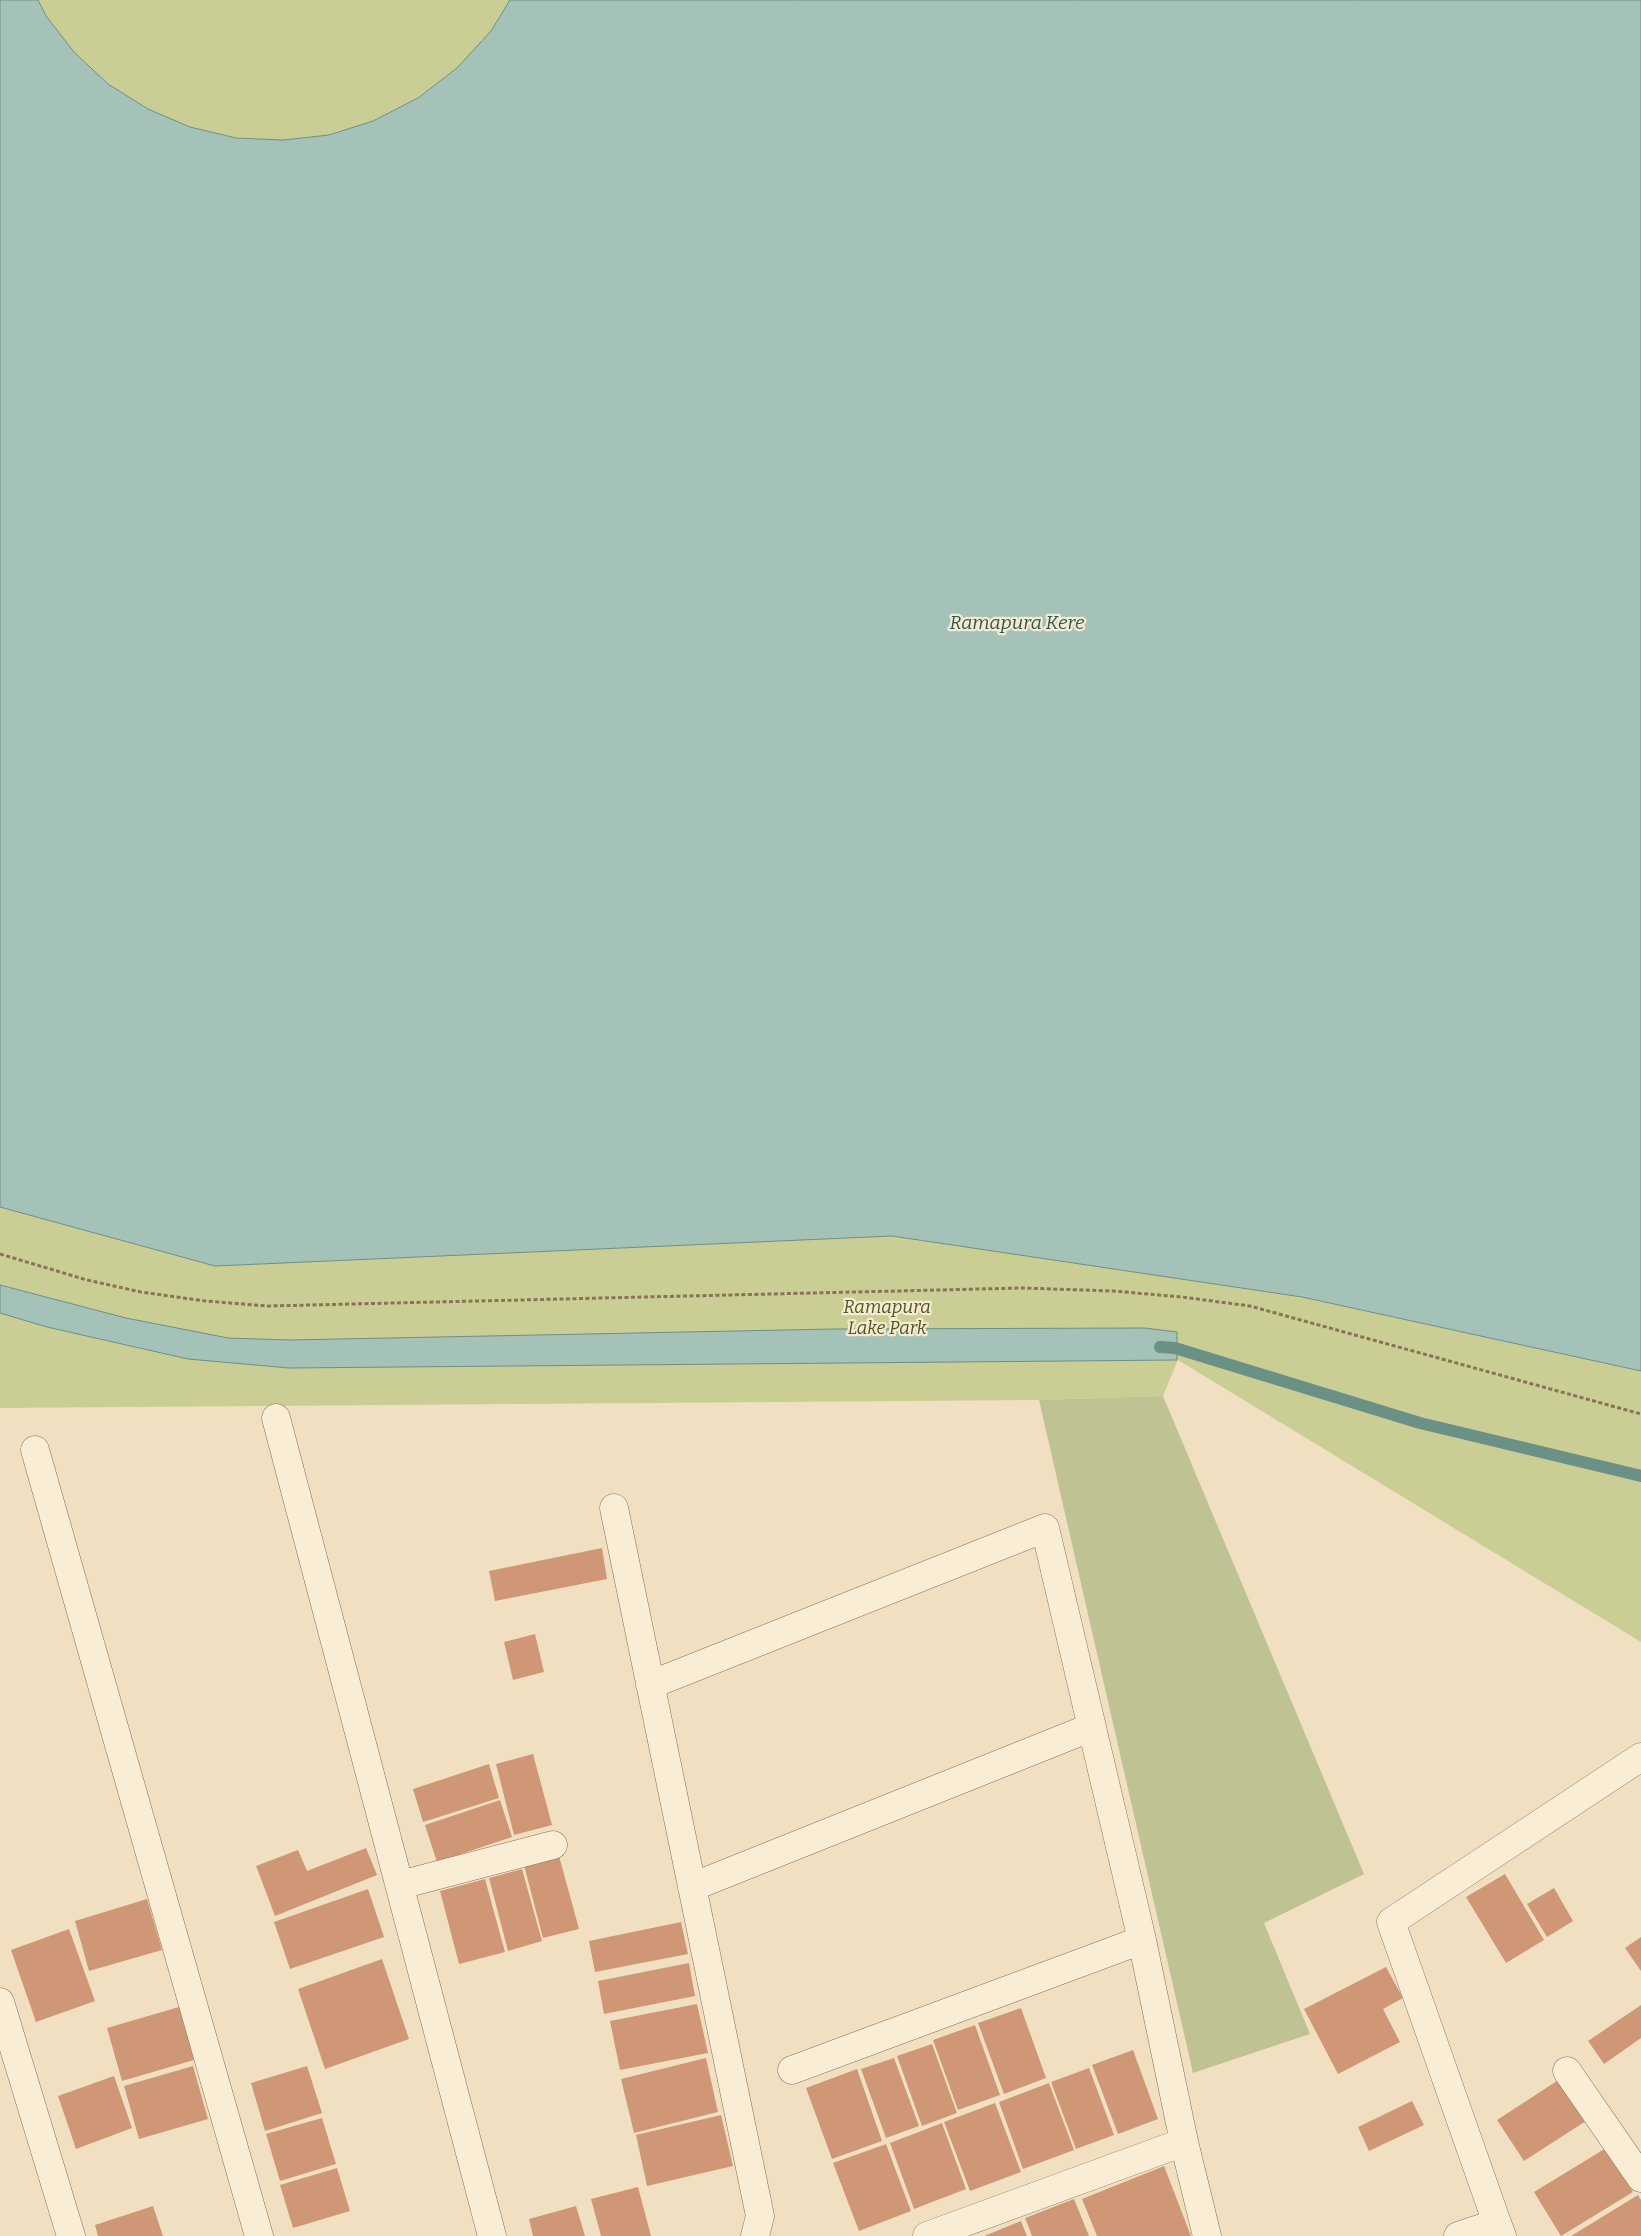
<!DOCTYPE html>
<style>
body{margin:0}
canvas{display:block;background:#f0e0c1}
</style>
<canvas width="1641" height="2236"></canvas>
<script>
const ctx = document.querySelector('canvas').getContext('2d');
ctx.lineJoin = 'round';
function fill(path, color) { ctx.fillStyle = color; ctx.fill(path, 'evenodd'); }
const shape = rows => new Path2D(rows.map(r => 'M' + r).join(''));
function trace(path, color, width, dash) { ctx.strokeStyle = color; ctx.lineWidth = width; ctx.lineCap = dash ? 'butt' : 'round'; ctx.setLineDash(dash || []); ctx.stroke(path); }
function drawText(font, color, halo, rows, align = 'center') {
  ctx.font = font + ' Bitter,serif'; ctx.lineWidth = 4.5; ctx.setLineDash([]); ctx.textBaseline = 'middle'; ctx.strokeStyle = halo; ctx.fillStyle = color; for (const [text, x, y, turn = 0] of rows) {
    ctx.save(); ctx.translate(x, y); ctx.rotate((+turn || 0) * Math.PI / 180); ctx.textAlign = isNaN(turn) ? turn : align; if (halo) ctx.strokeText(text, 0, 0); ctx.fillText(text, 0, 0); ctx.restore();
  }
}
const green = shape([
 [38,0,510,0,491,31,457,68,418,98,373,121,329,135,283,140,236,138,190,127,148,109,108,84,74,52,46,16],
 [0,1207,215,1266,892,1236,1302,1297,1641,1371,1641,1642,1178,1360,1163,1396,1039,1400,0,1408]
]);
const cemetery = shape([
 [1163,1396,1364,1874,1264,1923,1310,2034,1193,2073,1039,1400]
]);
const water = shape([
 [0,0,38,0,46,16,74,52,108,84,148,109,190,127,236,138,283,140,329,135,373,121,418,98,457,68,491,31,510,0,1641,0,1641,1371,1302,1297,892,1236,215,1266,0,1207,0,0],
 [0,1285,126,1318,228,1338,290,1340,834,1329,1145,1328,1177,1332,1177,1360,289,1368,188,1359,47,1327,0,1313,0,1285]
]);
const stream = shape([
 [1160,1347,1175,1348,1420,1423,1641,1476]
]);
const building = shape([
 [602,1548,607,1579,495,1601,489,1571],
 [535,1634,544,1672,513,1680,504,1642],
 [533,1754,552,1825,514,1835,496,1764],
 [489,1764,499,1798,423,1822,413,1789],
 [500,1800,512,1837,437,1862,425,1825],
 [366,1848,377,1875,275,1916,256,1866,298,1850,307,1871],
 [559,1856,579,1929,543,1938,524,1865],
 [522,1869,542,1941,508,1951,489,1878],
 [1505,1874,1544,1940,1506,1963,1466,1897],
 [485,1879,505,1952,459,1964,440,1891],
 [1554,1888,1573,1921,1547,1937,1527,1904],
 [368,1889,384,1937,290,1969,274,1922],
 [147,1899,162,1950,89,1971,75,1921],
 [681,1922,688,1954,595,1972,589,1941],
 [69,1929,95,2001,36,2022,11,1950],
 [1641,1937,1641,1971,1625,1948],
 [382,1959,409,2039,325,2069,298,1989],
 [689,1963,695,1996,604,2014,598,1981],
 [1386,1967,1403,1998,1383,2009,1400,2042,1338,2074,1304,2009],
 [697,2004,708,2053,620,2070,610,2021],
 [1641,2005,1641,2038,1604,2064,1588,2041],
 [179,2007,194,2060,122,2081,107,2028],
 [1021,2008,1046,2078,1004,2094,978,2023],
 [975,2025,1000,2095,958,2110,933,2040],
 [932,2044,957,2113,922,2126,897,2056],
 [1133,2050,1158,2119,1118,2134,1092,2065],
 [706,2058,718,2112,634,2133,621,2079],
 [894,2058,919,2126,886,2138,861,2069],
 [193,2066,208,2119,139,2139,124,2086],
 [307,2066,322,2113,265,2131,251,2083],
 [1089,2068,1114,2135,1076,2149,1051,2082],
 [857,2069,882,2141,832,2159,806,2088],
 [114,2076,132,2128,76,2149,58,2096],
 [1560,2079,1586,2121,1524,2161,1497,2120],
 [1049,2083,1074,2150,1023,2169,999,2102],
 [1412,2101,1424,2125,1369,2151,1358,2127],
 [995,2103,1021,2172,970,2191,944,2122],
 [721,2115,733,2166,647,2186,636,2135],
 [322,2118,336,2164,280,2181,266,2134],
 [942,2123,966,2189,914,2209,890,2143],
 [886,2144,911,2211,859,2231,833,2163],
 [1606,2148,1633,2192,1561,2236,1534,2192],
 [1164,2166,1191,2236,1097,2236,1082,2199],
 [337,2168,350,2211,293,2228,280,2185],
 [638,2187,651,2236,601,2236,591,2199],
 [1638,2195,1641,2200,1641,2236,1571,2236],
 [1074,2199,1089,2236,1032,2236,1025,2218],
 [153,2206,163,2236,98,2236,95,2225],
 [576,2206,585,2236,533,2236,529,2219],
 [1021,2221,1027,2236,984,2236]
]);
const path = shape([
 [0,1254,87,1280,141,1292,205,1301,268,1306,1022,1288,1113,1291,1182,1297,1250,1306,1641,1414]
]);
const minor = shape([
 [276,1418,492,2236],
 [35,1450,259,2236],
 [614,1508,760,2216,755,2236],
 [650,1685,1045,1528,1142,1940],
 [400,1885,553,1845],
 [692,1887,1092,1727],
 [0,2002,71,2236],
 [792,2070,1142,1940,1184,2142,1207,2236],
 [1567,2071,1641,2178],
 [1497,2223,1391,1922,1641,1757],
 [927,2236,1184,2142],
 [1458,2236,1497,2223,1502,2236]
]);
const parkNames = [
 ["Ramapura",887,1308],
 ["Lake Park",887,1329]
];
const waterNames = [
 ["Ramapura Kere",1017,624]
];
fill(green, '#cace95');
fill(cemetery, '#bfc394');
fill(water, '#a4c2b8');
trace(water, '#6b9085', 1);
trace(stream, '#6b9085', 12);
fill(building, '#cf9776');
trace(minor, '#8a7158', 29);
trace(path, '#8a7158', 3, [4, 2.5]);
trace(minor, '#faedd5', 28);
drawText('italic 18px', '#4c5723', '#f7ead1', parkNames);
drawText('italic 19px', '#2b5a55', '#f7ead1', waterNames);
</script>
